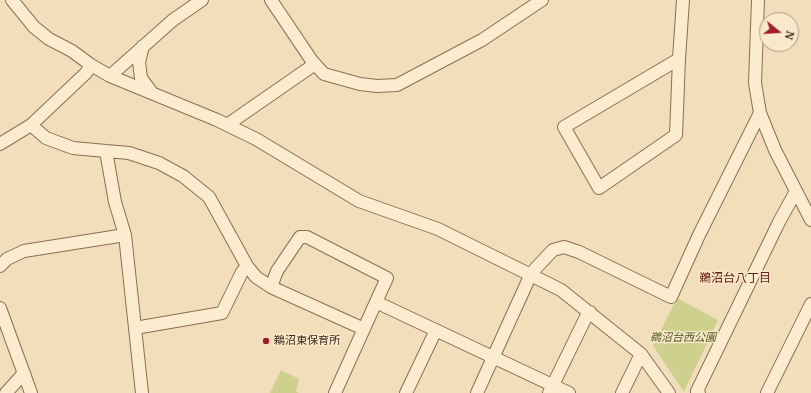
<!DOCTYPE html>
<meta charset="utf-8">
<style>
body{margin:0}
#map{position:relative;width:811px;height:393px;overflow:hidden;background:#f2debb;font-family:"PT Serif",serif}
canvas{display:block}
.north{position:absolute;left:759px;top:12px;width:40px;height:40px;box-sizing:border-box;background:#f9e9cb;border:1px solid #ac9b84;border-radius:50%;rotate:108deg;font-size:11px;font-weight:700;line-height:16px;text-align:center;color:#39271a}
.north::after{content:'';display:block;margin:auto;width:14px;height:18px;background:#a11d27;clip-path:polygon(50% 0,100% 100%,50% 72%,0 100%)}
</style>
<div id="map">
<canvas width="811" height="393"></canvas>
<div class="north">N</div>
</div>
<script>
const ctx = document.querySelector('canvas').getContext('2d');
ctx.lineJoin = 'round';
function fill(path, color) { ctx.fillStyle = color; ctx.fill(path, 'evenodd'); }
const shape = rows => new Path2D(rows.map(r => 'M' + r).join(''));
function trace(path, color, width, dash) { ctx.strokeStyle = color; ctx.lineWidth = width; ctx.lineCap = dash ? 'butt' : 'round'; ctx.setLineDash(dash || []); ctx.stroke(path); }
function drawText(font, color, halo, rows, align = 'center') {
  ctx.font = font + ' "PT Serif","Noto Sans JP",serif'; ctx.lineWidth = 3; ctx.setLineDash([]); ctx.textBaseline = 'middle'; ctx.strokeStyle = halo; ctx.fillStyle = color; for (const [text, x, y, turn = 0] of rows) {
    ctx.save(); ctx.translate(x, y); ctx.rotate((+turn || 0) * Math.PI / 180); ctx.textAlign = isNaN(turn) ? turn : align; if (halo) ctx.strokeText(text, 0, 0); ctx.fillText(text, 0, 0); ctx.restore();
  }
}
const green = shape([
 [677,298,718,320,684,392,653,346],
 [281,370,299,379,296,391,299,393,270,393]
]);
const street = shape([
 [12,0,34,27,49,39,72,51,91,65,110,76,217,120,256,139,359,201,438,229,561,290,641,354,669,393],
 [271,0,312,61,324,74,360,84,377,86,397,85,482,40,542,0],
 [758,0,755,83,760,113,775,150,811,220],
 [143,46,139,62,141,78,152,93],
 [679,59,676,135,599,188,564,127,679,59],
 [679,59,683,0],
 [110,76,173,20,202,0],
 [31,125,46,138,73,148,106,151,115,202,125,235,142,393],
 [227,125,315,64],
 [0,144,31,125,86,73,91,65],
 [106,151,129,153,159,163,183,176,209,197,247,266,256,277,271,287],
 [0,266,7,259,24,251,125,235],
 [376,302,569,393],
 [0,308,31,393],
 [135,328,222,313,242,272,247,266],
 [6,393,24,373],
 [335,393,376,302,387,278,307,237,300,237,277,271,271,287,364,329],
 [406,393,436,330],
 [477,393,531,274,535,269,553,250,564,247,579,252,671,297,699,235,760,113],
 [549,393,586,317,590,312],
 [622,393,641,354],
 [699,393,697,391,779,222,796,191],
 [767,393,811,304]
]);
const markers = [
 [266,341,4,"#a11d27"]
];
const parkNames = [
 ["鵜沼台西公園",683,338]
];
const poiNames = [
 ["鵜沼東保育所",274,341]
];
const neighbourhoodNames = [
 ["鵜沼台八丁目",735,279]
];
fill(green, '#ced18e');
trace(street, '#8b6d53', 14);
trace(street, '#fceccf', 12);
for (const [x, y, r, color] of markers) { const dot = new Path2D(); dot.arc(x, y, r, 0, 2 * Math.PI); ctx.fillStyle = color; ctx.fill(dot); trace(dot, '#f9e9cb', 1.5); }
drawText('italic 11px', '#4d571e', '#f9e9cb', parkNames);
drawText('11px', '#39271a', '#f9e9cb', poiNames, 'left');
drawText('12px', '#6a2115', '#f9e9cb', neighbourhoodNames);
</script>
